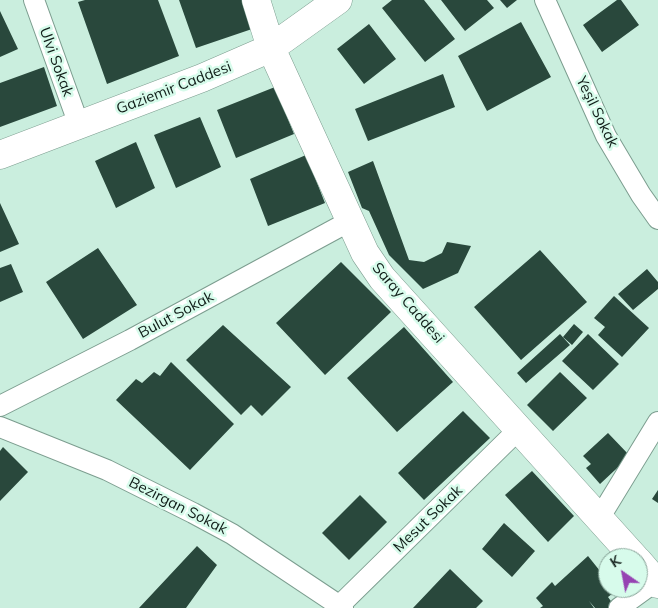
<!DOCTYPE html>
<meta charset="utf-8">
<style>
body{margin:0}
#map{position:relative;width:658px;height:608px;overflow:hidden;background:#caeede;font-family:Mulish,sans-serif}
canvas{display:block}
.north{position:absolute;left:598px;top:548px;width:50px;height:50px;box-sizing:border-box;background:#d7fbeb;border:1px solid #87a297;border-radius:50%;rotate:327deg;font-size:14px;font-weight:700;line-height:20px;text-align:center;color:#101d18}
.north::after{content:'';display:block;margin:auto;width:18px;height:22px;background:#9643b2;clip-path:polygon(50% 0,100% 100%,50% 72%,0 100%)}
</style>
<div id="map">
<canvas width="658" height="608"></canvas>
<div class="north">K</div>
</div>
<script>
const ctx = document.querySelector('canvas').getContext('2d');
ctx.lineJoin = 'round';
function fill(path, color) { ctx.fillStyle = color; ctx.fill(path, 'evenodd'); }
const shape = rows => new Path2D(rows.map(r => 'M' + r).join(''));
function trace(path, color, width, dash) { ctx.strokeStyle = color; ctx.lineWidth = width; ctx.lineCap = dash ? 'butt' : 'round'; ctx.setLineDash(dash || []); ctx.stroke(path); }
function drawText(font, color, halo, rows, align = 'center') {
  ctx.font = font + ' Mulish,sans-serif'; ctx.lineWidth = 5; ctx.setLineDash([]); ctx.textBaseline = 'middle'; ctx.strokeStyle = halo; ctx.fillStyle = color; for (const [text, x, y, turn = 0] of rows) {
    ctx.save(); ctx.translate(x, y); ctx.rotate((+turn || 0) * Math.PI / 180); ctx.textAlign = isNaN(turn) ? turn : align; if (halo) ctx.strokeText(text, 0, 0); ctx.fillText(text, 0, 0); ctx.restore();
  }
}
const building = shape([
 [85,0,158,0,179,56,107,84,78,2],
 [179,0,242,0,252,29,196,48],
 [392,0,424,0,455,39,425,62,382,8],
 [441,0,487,0,494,8,465,31],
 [500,0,517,0,507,8],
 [617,0,621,0,639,25,602,52,583,25],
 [0,11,18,49,0,57],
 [521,22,551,77,487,111,458,56],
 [369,24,396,59,364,84,337,49],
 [44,67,57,106,0,127,0,83],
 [443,74,455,107,368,141,355,109],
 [275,87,294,134,236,158,217,110],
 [200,117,221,167,176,188,154,135],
 [136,142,155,188,116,208,95,161],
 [306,155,325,203,268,226,250,179],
 [373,161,409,260,424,262,442,253,447,242,471,246,458,273,423,289,389,255,369,211,362,208,348,172],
 [0,203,19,244,0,252],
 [98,248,137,305,83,339,46,282],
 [540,250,587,302,521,360,474,307],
 [341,262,391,312,325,375,276,323],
 [11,264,23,292,0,302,0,268],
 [647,269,658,282,658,289,633,310,618,294],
 [614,296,649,328,622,357,598,335,605,327,594,318],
 [574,324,583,332,572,345,563,337],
 [223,325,291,387,262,416,251,405,241,415,186,360],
 [404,327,453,382,397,432,347,378],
 [560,334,570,345,526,383,517,373],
 [588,334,619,364,593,390,562,361],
 [171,362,234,424,190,470,116,400,136,379,142,383,154,372,160,376],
 [560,372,587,398,553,431,527,405],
 [463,411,490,438,424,500,398,473],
 [608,433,630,456,600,484,586,468,591,464,583,456],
 [3,447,28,472,0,501,0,451],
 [532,471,574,516,548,542,505,495],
 [658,490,658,503,652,499],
 [360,495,387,522,349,560,322,533],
 [504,523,535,551,512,577,482,549],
 [197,546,217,565,186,608,139,608],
 [588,556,608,581,608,588,614,588,616,591,608,597,613,604,608,608,595,608,589,601,594,608,540,608,543,606,536,598,552,582,555,586],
 [450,569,483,601,476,608,413,608]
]);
const street = shape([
 [34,0,79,125],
 [545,0,606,136,641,195,658,219],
 [0,406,130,340,350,221],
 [0,427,107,470,193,513,232,534,343,608],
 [600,517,658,422],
 [337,608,519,429],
 [619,608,656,581]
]);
const secondary = shape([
 [256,0,271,48,365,253,382,278,635,558],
 [0,155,202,78,271,48,338,0],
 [638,561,658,584]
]);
const streetNames = [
 ["Ulvi Sokak",56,62,70],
 ["Gaziemir Caddesi",174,88,-21],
 ["Yeşil Sokak",597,112,64],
 ["Saray Caddesi",408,303,49],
 ["Bulut Sokak",176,315,-28],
 ["Bezirgan Sokak",178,506,27],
 ["Mesut Sokak",428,519,-44]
];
fill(building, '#29483c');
trace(street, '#7c9d8f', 22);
trace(secondary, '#7c9d8f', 29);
trace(street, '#fff', 20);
trace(secondary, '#fff', 28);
drawText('15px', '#101d18', '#d7fbeb', streetNames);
</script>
